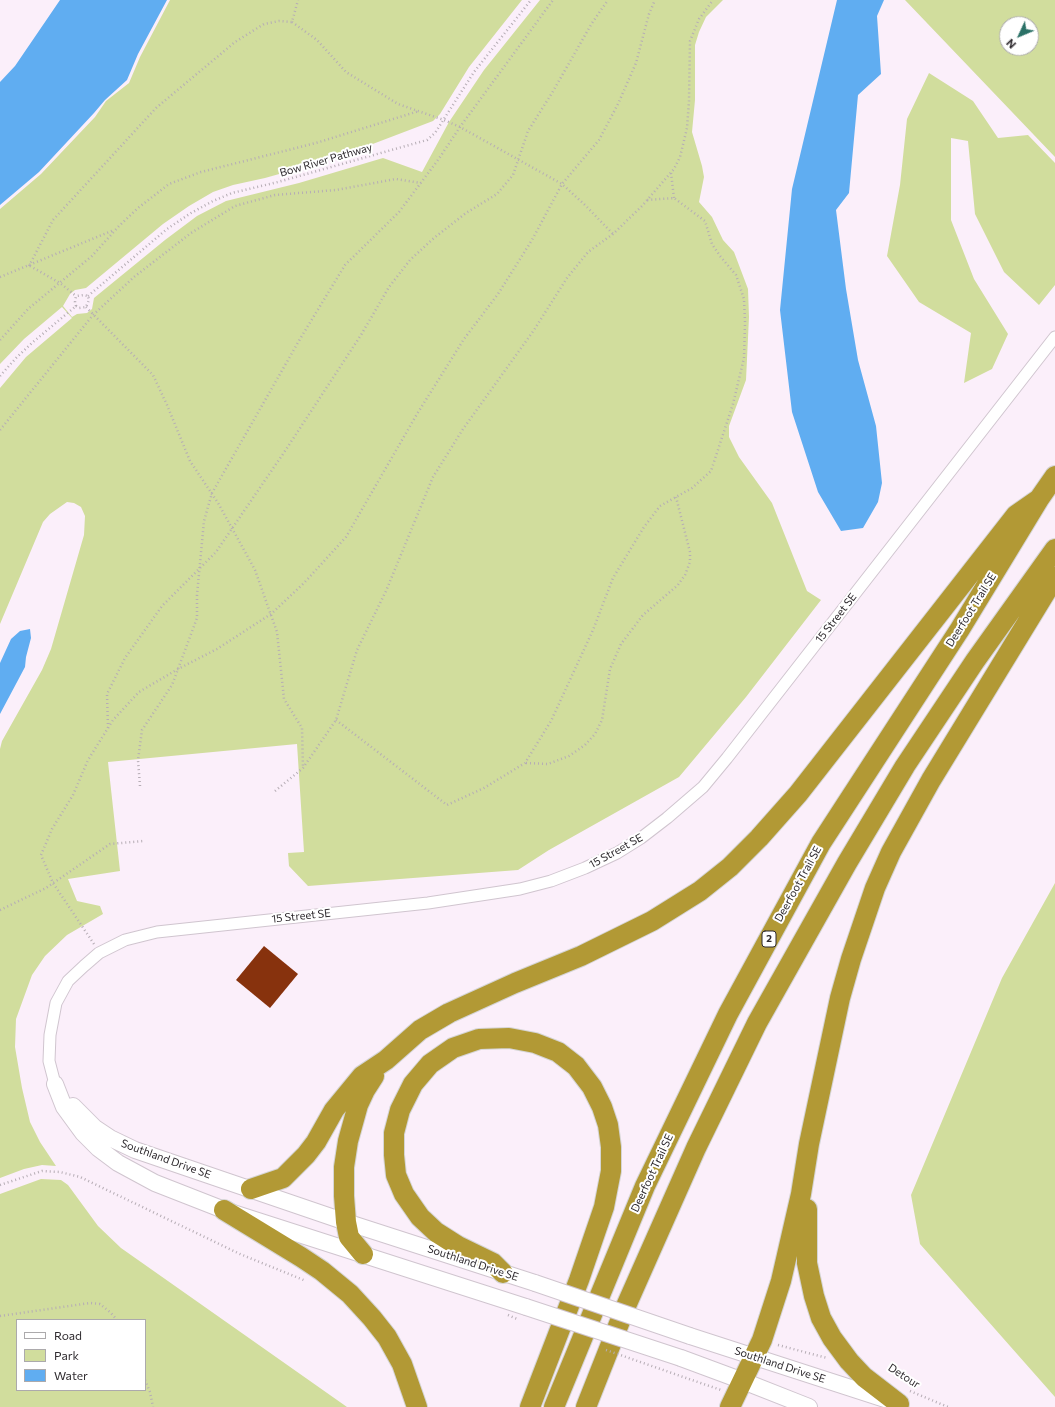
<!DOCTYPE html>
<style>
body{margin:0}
#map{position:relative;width:1055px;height:1407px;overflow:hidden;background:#fbeffa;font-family:Commissioner,sans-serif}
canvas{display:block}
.legend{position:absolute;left:16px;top:1319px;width:130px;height:72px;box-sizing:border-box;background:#fff;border:1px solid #acaaac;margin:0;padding:5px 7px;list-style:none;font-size:12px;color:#2f2b2f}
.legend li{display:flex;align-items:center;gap:8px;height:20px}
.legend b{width:20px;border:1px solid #acaaac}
.north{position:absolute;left:999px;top:16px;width:40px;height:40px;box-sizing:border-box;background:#fff;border:1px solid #acaaac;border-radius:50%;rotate:226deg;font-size:11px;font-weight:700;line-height:16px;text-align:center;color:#2f2b2f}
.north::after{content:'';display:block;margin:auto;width:14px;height:18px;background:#2b7167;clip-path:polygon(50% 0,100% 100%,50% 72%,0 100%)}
</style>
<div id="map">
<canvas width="1055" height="1407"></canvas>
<ul class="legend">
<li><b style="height:5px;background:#fff"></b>Road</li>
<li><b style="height:11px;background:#d1dd9d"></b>Park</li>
<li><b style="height:11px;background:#60adf1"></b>Water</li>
</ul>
<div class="north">N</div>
</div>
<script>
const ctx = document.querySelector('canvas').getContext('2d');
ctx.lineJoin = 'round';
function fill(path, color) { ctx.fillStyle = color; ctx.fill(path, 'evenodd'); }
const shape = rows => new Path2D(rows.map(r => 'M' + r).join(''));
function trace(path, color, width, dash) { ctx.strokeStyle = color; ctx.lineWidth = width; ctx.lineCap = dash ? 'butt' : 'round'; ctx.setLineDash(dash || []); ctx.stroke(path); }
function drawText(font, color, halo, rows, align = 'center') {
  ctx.font = font + ' Commissioner,sans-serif'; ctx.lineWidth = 4; ctx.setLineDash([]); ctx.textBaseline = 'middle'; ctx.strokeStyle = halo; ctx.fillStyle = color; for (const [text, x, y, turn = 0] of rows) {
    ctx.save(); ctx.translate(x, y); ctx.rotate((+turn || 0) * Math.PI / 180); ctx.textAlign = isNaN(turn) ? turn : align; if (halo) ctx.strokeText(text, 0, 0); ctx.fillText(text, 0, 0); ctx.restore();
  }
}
const green = shape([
 [170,0,522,0,469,67,440,114,433,121,336,158,265,178,233,185,213,192,189,206,163,224,86,288,75,290,70,294,63,306,72,317,77,314,87,313,92,309,94,298,165,240,197,216,226,201,299,183,383,158,422,172,449,122,484,70,540,0,723,0,706,17,699,32,695,45,695,100,692,132,702,166,704,177,699,202,712,217,723,240,734,252,748,289,749,317,746,380,729,426,729,437,739,457,772,503,807,591,821,600,746,697,679,777,549,850,518,870,308,886,289,866,288,853,304,852,297,744,108,762,120,871,68,879,77,901,100,906,103,914,67,935,45,956,32,975,16,1019,15,1047,22,1088,30,1122,40,1142,56,1166,42,1165,24,1169,0,1178,0,749,2,741,42,670,51,649,84,535,85,516,81,507,74,503,67,502,50,514,43,522,0,624,0,388,26,357,72,318,62,307,24,339,0,364,0,209,41,174,95,117,106,101,129,83,140,57],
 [905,0,1055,0,1055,157],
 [1007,24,1031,24,1031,48,1007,48],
 [929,73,973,101,998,138,1028,135,1055,163,1055,285,1039,305,1004,272,975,214,968,141,951,138,951,220,974,279,1008,334,992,369,964,383,971,333,919,302,887,256,900,185,907,119],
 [1055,883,1055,1397,920,1244,911,1195,1002,978],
 [41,1179,61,1180,68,1185,98,1226,121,1248,347,1407,0,1407,0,1194],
 [17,1320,145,1320,145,1390,17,1390]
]);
const water = shape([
 [60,0,167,0,138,54,127,80,105,100,94,113,39,172,0,205,0,82,15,66],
 [837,0,884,0,877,16,881,74,858,95,849,193,836,210,846,289,858,360,876,426,882,483,878,502,863,528,841,531,818,492,792,412,780,310,792,189],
 [30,629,31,638,26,657,25,667,0,714,0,663,11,639,20,631]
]);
const building = shape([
 [264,946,298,974,270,1008,236,980]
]);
const path = shape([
 [292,22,317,40,346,72,398,104,444,120,460,127,562,184,585,205,613,234],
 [671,173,674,198],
 [29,266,53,220,156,108,235,42,264,24,279,21,292,22,298,0],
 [30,266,60,283,76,296],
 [0,277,114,230],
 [88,296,167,229,191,213,213,201,232,193,278,182,427,140,435,133,474,72,531,0],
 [76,306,79,308,86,307,89,300,88,296],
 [76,306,75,302,76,296,84,295,88,296],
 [86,307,153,375,167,405,190,461,218,503,255,570,277,632,284,699,302,728,303,768],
 [0,340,28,309,92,256,119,226,138,208,169,184,201,172,316,143,419,111],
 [0,376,16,358,33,342,76,306],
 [0,430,93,315,134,277,191,233,235,206,275,195,336,190,396,179,421,183],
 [336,720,447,805,484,788,525,763,551,721,593,630,613,578,644,527,660,506,692,488,711,471,733,404,744,358,745,322,744,299,736,275,720,256,712,244,705,221,674,198,647,200],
 [108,728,107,694,125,658,162,606,216,552,285,451,361,335,389,287,410,260,434,238,466,213,497,194,513,175,528,131,552,93,592,23,608,0],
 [526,763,548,764,569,756,585,745,595,734,602,720,610,669,621,644,643,615,678,585,685,575,690,562,690,552,676,497],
 [140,786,138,760,142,730,172,685,197,618,197,595,204,521,212,493,300,339,345,265,399,212,438,160,460,127,553,0],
 [275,791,303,768,336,720,357,650,386,591,433,477,463,429,534,330,567,278,588,252,613,234,642,206,674,169,680,157,687,128,689,101,690,41,699,19,713,0],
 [0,910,46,888,110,844,143,841],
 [94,944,53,883,41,855,52,829,73,795,88,760,113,720,139,692,178,669,217,649,271,614,304,583,346,537,417,414,464,339,498,294,532,240,562,184,599,140,618,104,636,63,649,14,655,0],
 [0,1185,42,1171,60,1172,80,1177,240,1254,306,1281],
 [0,1316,90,1303,100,1304,111,1313,117,1320],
 [778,1345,827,1358],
 [689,1379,721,1390],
 [145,1380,150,1392,153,1407],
 [910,1391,948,1407]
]);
const street = shape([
 [55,1084,49,1061,50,1035,56,1003,68,981,84,966,99,953,125,940,157,932,428,903,520,889,551,881,585,868,617,853,641,838,667,818,703,787,727,758,1055,337]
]);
const secondary = shape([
 [55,1084,64,1107,83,1133,98,1148,118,1163,155,1183,224,1210,526,1307],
 [73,1106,95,1128,110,1138,135,1150,346,1222,535,1283],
 [690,1336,891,1401],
 [681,1358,743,1381,809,1407]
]);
const highway = shape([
 [251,1189,283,1178,306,1155,316,1142,334,1110,362,1076,386,1060,420,1030,449,1013,515,983,581,956,652,921,700,891,730,867,759,838,798,794,1016,515,1039,499],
 [807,1209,807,1263,814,1296,821,1318,832,1338,849,1361,864,1377,899,1404],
 [224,1210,301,1257,322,1271,350,1294,372,1318,387,1337,402,1364,417,1407],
 [363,1254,349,1237,346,1222,344,1196,344,1167,348,1141,358,1105,365,1090,374,1076],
 [503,1273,493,1263,458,1246,436,1232,420,1217,404,1194,396,1175,394,1155,394,1133,400,1110,413,1084,430,1064,453,1048,479,1039,509,1038,535,1043,558,1052,576,1066,592,1087,602,1107,608,1125,611,1147,611,1171,604,1207,579,1280,530,1407],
 [554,1407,645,1186,728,1014,821,843,960,629,1039,499,1055,476],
 [586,1407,626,1306,696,1148,757,1023,847,863,905,766,975,661,1055,549],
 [730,1407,762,1340,781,1281,801,1194,809,1144,840,998,851,959,875,888,891,852,931,780,1055,577]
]);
const pathBridge = shape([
 [508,1315,517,1319],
 [606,1350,689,1379]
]);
const secondaryBridge = shape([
 [535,1283,690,1336],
 [526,1307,681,1358]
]);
const shields = [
 [769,939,14]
];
const shieldNames = [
 ["2",769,939]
];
const streetNames = [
 ["Bow River Pathway",326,160,-16],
 ["Deerfoot Trail SE",971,610,-58],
 ["15 Street SE",836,618,-52],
 ["15 Street SE",616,851,-29],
 ["Deerfoot Trail SE",798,884,-61],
 ["15 Street SE",301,916,-6],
 ["Southland Drive SE",166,1159,20],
 ["Deerfoot Trail SE",652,1173,-65],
 ["Southland Drive SE",473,1263,18],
 ["Southland Drive SE",780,1365,18],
 ["Detour",904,1376,33]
];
fill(green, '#d1dd9d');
fill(water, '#60adf1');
fill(building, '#87320d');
trace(street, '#d0c5cf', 13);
trace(secondary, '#d0c5cf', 18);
trace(highway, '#d5d5d5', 22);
trace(path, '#b6adb5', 2.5, [1, 3]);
trace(street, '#fff', 11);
trace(secondary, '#fff', 16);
trace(highway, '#b29935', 20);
trace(secondaryBridge, '#d0c5cf', 18, []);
trace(pathBridge, '#b6adb5', 2.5, [1, 3]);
trace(secondaryBridge, '#fff', 16);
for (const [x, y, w] of shields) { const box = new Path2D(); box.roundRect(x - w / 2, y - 8, w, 16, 3); ctx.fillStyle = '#fff'; ctx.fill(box); trace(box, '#2f2b2f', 1); }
drawText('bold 10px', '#2f2b2f', null, shieldNames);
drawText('11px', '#2f2b2f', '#fff', streetNames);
</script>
